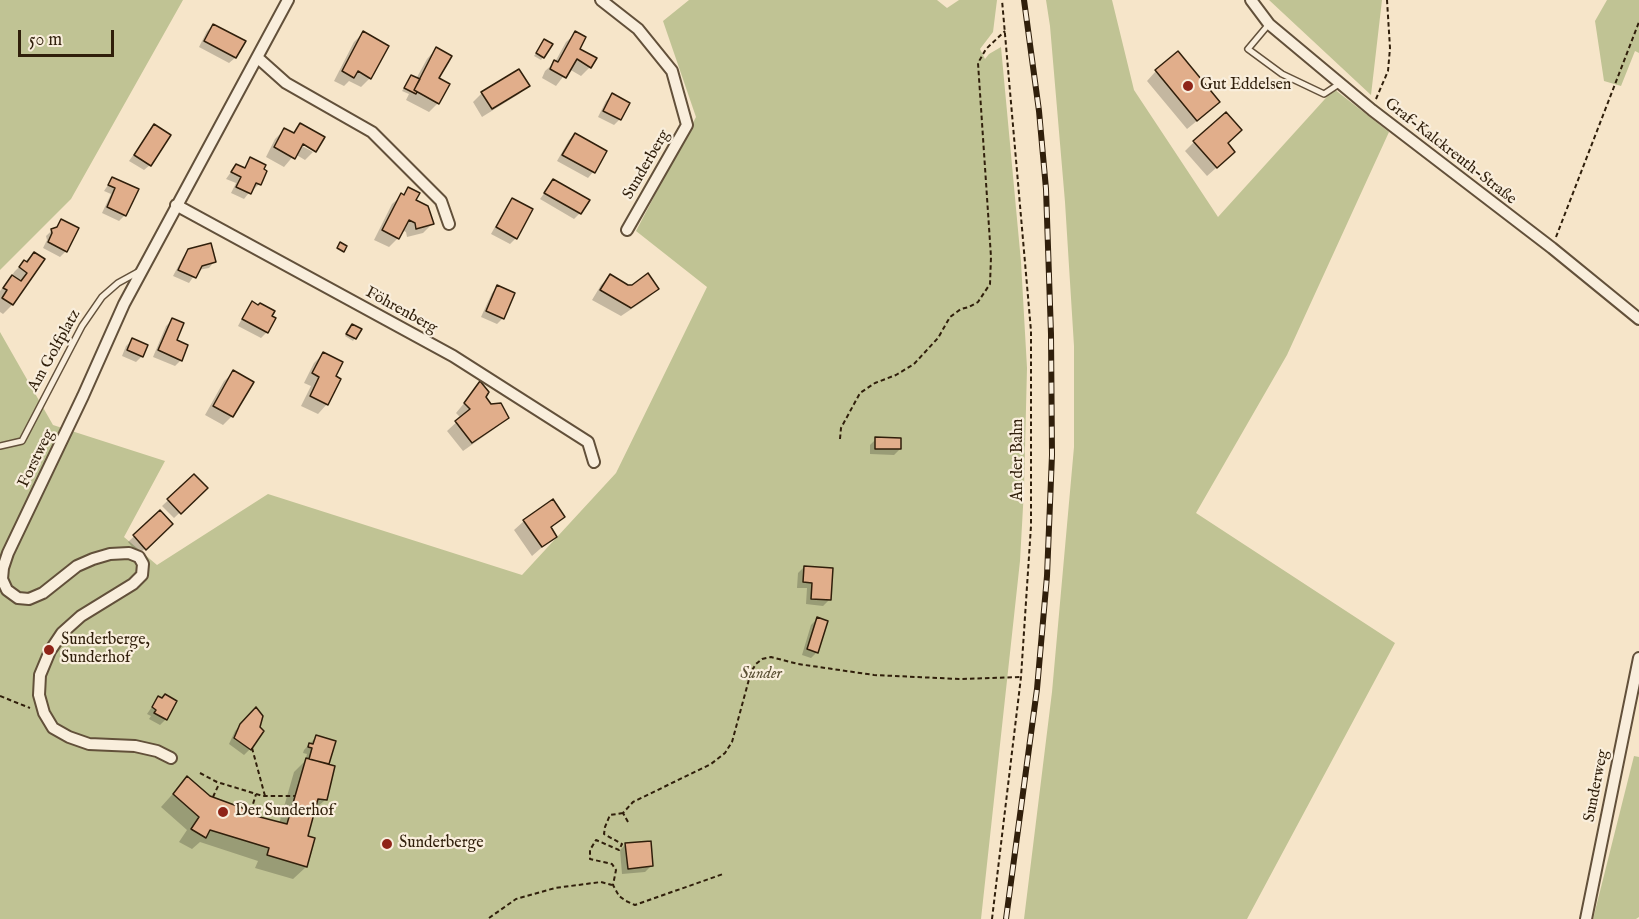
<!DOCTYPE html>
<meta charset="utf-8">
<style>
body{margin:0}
#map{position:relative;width:1639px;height:919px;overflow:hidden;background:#f6e5c9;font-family:"IM FELL English",serif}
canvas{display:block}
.scale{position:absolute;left:18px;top:30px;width:96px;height:27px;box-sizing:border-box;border:3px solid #301f0b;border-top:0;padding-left:8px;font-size:18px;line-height:21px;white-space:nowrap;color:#301f0b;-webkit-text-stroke:4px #f9eedc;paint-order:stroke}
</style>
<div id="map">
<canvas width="1639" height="919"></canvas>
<div class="scale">50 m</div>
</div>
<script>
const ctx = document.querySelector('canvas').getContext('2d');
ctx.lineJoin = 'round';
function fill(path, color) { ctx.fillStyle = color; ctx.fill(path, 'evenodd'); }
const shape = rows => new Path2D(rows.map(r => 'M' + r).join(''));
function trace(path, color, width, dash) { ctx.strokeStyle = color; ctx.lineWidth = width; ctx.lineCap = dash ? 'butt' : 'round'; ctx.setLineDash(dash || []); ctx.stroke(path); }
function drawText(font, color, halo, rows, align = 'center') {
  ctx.font = font + ' "IM FELL English",serif'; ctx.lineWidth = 4.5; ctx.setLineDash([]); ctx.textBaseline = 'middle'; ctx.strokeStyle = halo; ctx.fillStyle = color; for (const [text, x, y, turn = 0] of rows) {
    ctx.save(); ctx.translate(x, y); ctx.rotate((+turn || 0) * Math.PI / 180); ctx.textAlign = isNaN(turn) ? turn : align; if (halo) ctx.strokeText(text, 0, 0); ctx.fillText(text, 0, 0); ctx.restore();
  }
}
const green = shape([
 [0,0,183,0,71,199,0,270],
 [689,0,937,0,947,8,959,0,997,0,993,32,980,49,985,59,989,54,1001,47,1021,262,1027,368,1024,489,1020,561,981,919,0,919,0,332,53,425,165,461,124,537,157,565,268,494,522,575,616,473,707,287,636,231,696,117,663,21],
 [1046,0,1112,0,1134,90,1218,217,1334,89,1389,132,1287,355,1196,513,1395,643,1247,919,1024,919,1052,692,1074,447,1074,346,1065,202,1050,26],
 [1269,0,1382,0,1371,95],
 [1607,0,1639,0,1639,53,1635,51,1621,86,1604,81,1595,21],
 [1634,756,1639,757,1639,917,1636,919,1593,919]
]);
const shadow = shape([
 [213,25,244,42,235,58,229,63,199,47,207,31],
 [363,33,370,78,361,87,349,81,344,86,334,81,354,42],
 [576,33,578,50,590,67,581,76,569,69,556,86,542,78,545,71,555,62,566,42],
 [542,44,543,57,541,60,534,56],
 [436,49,438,103,429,112,406,100,409,94,402,91,411,76,416,79,427,59],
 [1156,71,1209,111,1187,129,1147,81],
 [528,85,519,94,482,117,473,102,482,93],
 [612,95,620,119,614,125,598,117,606,101],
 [301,125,323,137,314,152,314,149,297,139,295,142,313,152,305,160,295,154,284,167,266,157,275,139,285,129,292,134],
 [154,126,150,165,144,170,129,161],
 [575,134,605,151,593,172,588,178,557,161,569,140],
 [1194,142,1226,144,1224,161,1207,176,1185,151],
 [251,159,259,184,253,190,252,189,244,199,231,193,236,183,226,179,236,165,243,169],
 [112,179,137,190,125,215,119,221,102,213,111,194,104,191],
 [553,181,580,213,574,219,540,199],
 [409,189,414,201,432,224,423,233,407,237,406,232,402,230,398,238,389,247,374,240,392,204],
 [512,200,516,238,510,244,491,234,507,205],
 [62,221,66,251,60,257,43,248,47,240,46,236],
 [189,251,214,262,209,268,198,270,189,283,173,276,183,257],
 [34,253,43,260,12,305,3,314,0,312,0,291,15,271],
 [610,276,628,286,657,289,648,298,621,316,592,300,601,285],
 [497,287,503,318,497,324,481,317,492,293],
 [253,303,270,317,267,332,261,338,238,326,247,309],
 [172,320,175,341,181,360,175,366,153,357,166,326],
 [352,326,355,338,353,341,345,336],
 [132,340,142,356,136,362,122,356,126,346],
 [323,354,334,377,327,404,318,414,301,406,311,386,304,383,314,363],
 [234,372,232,416,223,425,205,415,224,381],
 [480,384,484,397,491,405,507,417,497,427,463,451,447,431,461,418,456,413],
 [876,439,900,449,894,455,870,454,870,445],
 [194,476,206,488,174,518,162,506],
 [552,501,563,517,550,529,555,536,532,556,514,530,524,521],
 [160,512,171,524,139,554,128,542],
 [804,567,829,600,823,606,806,604,807,588,797,588,798,573],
 [817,619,817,652,811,658,802,655,811,625],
 [158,698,166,719,160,725,149,719,151,716,147,714],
 [256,709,250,749,244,755,229,744,235,731],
 [316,737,327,764,326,765,325,800,312,812,306,837,306,867,293,879,255,868,258,861,200,842,192,849,179,842,187,830,161,807,187,778,209,798,254,818,279,824,294,772,305,761,307,754,303,753,304,750],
 [626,844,651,866,645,872,622,874,620,850]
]);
const building = shape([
 [213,24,246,41,236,58,204,41,213,24],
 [363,31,389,46,371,79,358,71,354,78,342,71,363,31],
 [575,31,586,37,580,49,597,58,591,68,577,59,566,78,550,69,554,60,558,62,575,31],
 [544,39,553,44,544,58,536,53,544,39],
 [436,47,452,56,439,78,450,84,439,104,414,90,436,47],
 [1178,51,1220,102,1197,121,1155,70,1178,51],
 [519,69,530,86,492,109,481,92,519,69],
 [411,75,420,79,414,90,417,92,416,94,404,88,411,75],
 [612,93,630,103,621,120,603,111,612,93],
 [1226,112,1242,130,1228,143,1235,152,1217,168,1193,141,1226,112],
 [300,123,325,137,316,152,303,144,295,159,274,147,284,128,294,133,300,123],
 [154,124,171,135,151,166,134,155,154,124],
 [575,133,607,151,595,173,562,155,575,133],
 [250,157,266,165,264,169,267,171,261,185,256,183,251,194,236,187,241,177,231,172,236,164,245,168,250,157],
 [112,177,139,189,126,216,107,207,115,188,108,185,112,177],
 [553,179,590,200,581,214,544,193,553,179],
 [408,187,420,193,416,200,428,206,434,224,416,229,415,223,409,220,399,239,382,230,401,193,404,195,408,187],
 [512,198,533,209,517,239,496,227,512,198],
 [61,219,79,228,67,252,48,242,52,233,51,229,57,227,61,219],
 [340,242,347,246,344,252,337,248,340,242],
 [211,243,216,262,202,266,196,278,178,270,188,249,211,243],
 [34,252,45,259,13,305,2,298,7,290,3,288,12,275,21,281,27,273,19,267,24,260,27,262,34,252],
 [648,273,659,289,631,308,600,290,610,274,628,285,632,285,648,273],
 [497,285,515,293,504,319,486,311,497,285],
 [252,301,258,305,260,303,275,311,272,316,276,318,268,333,242,319,252,301],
 [172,318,184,323,177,340,188,345,182,361,158,350,172,318],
 [352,324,362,329,356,339,346,334,352,324],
 [132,338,148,345,143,357,127,350,132,338],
 [323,352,343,362,336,376,341,379,328,405,310,396,319,377,312,373,323,352],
 [233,370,254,382,233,417,213,406,233,370],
 [480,381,489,392,486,397,491,404,501,403,509,418,472,443,455,421,470,409,464,403,480,381],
 [875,437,901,438,901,449,875,449,875,437],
 [194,474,208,488,181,514,167,499,194,474],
 [553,499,565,517,551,527,557,537,542,547,523,520,553,499],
 [160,510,173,524,146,550,133,535,160,510],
 [804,566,833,568,831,600,811,599,812,583,803,582,804,566],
 [817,617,828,621,818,653,807,649,817,617],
 [165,694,177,701,167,720,154,713,156,710,152,707,158,696,162,698,165,694],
 [256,707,263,716,260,727,264,731,251,750,234,738,240,724,256,707],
 [316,735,336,741,329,764,309,759,312,748,308,747,309,743,313,744,316,735],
 [306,758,335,766,327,800,318,799,308,836,315,838,307,867,267,855,269,848,210,830,206,838,191,829,199,817,173,794,187,776,210,796,256,813,256,816,287,824,306,758],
 [651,841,653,866,628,869,625,843,651,841]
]);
const path = shape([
 [1376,99,1388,71,1390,48,1387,0],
 [1556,237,1639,22],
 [840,439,841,428,860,393,875,383,896,375,914,364,938,338,950,317,961,309,969,307,978,302,990,284,991,257,978,63,986,49,1005,31],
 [0,696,30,708],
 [252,748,265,796],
 [200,773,217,782,263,796,295,796],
 [213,797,219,784],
 [251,811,256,794],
 [623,813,610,815,605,827,604,834,622,844,619,850,596,840,590,850,590,859,612,864,616,870,613,885,619,896,626,901,635,905,723,874],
 [628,822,623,813,633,802,711,764,725,753,732,742,751,672,756,664,762,659,771,657,798,664,874,675,959,679,1021,677],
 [489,918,516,899,555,888,601,882,612,885],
 [992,919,1021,677,1031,526,1031,331,1002,0]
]);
const lane = shape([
 [1269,24,1248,49,1282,74,1324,94,1339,84],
 [0,446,22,441,82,326,102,297,118,283,138,272]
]);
const street = shape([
 [601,0,638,29,672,71,687,125,627,230],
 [1251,0,1269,24,1372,110,1552,248,1639,319],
 [258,58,286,83,372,132,441,201,449,224],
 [176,205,453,356,588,442,594,462],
 [171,758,157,751,135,746,89,744,69,737,53,728,44,713,39,695,40,675,50,651,62,633,81,616,133,584,142,575,143,564,139,557,129,553,110,554,93,559,77,566,43,593,29,599,18,598,7,590,2,579,3,568,8,553,83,396,124,304,288,0],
 [1586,919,1639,658]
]);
const rail = shape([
 [1006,919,1037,689,1047,576,1052,455,1051,334,1046,189,1039,111,1024,0]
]);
const markers = [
 [1188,86,6,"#8f2418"],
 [49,650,6,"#8f2418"],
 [223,812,6,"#8f2418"],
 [387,844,6,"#8f2418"]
];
const poiNames = [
 ["Gut Eddelsen",1200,86],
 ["Sunderberge,",61,641],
 ["Sunderhof",61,659],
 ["Der Sunderhof",235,812],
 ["Sunderberge",399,844]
];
const streetNames = [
 ["Graf-Kalckreuth-Straße",1450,152,38],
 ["Sunderberg",647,165,-60],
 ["Föhrenberg",401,311,29],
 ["Am Golfplatz",55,351,-61],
 ["Forstweg",37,459,-64],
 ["An der Bahn",1019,460,-90],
 ["Sunderweg",1597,786,-79]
];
const parkNames = [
 ["Sunder",761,675]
];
fill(green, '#c0c394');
fill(shadow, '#0003');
fill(building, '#e1ae8b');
trace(building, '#301f0b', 1.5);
trace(lane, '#62503a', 8);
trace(street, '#62503a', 14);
trace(path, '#301f0b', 2, [4.5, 3]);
trace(lane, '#f9eedc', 5);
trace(street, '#f9eedc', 10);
trace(rail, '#301f0b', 6);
trace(rail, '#f9eedc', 4, [11]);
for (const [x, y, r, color] of markers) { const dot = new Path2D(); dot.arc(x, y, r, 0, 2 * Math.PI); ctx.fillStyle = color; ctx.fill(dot); trace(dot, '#f9eedc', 2); }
drawText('16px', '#301f0b', '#f9eedc', poiNames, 'left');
drawText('16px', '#301f0b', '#f9eedc', streetNames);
drawText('italic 16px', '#5b5034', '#f9eedc', parkNames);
</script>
